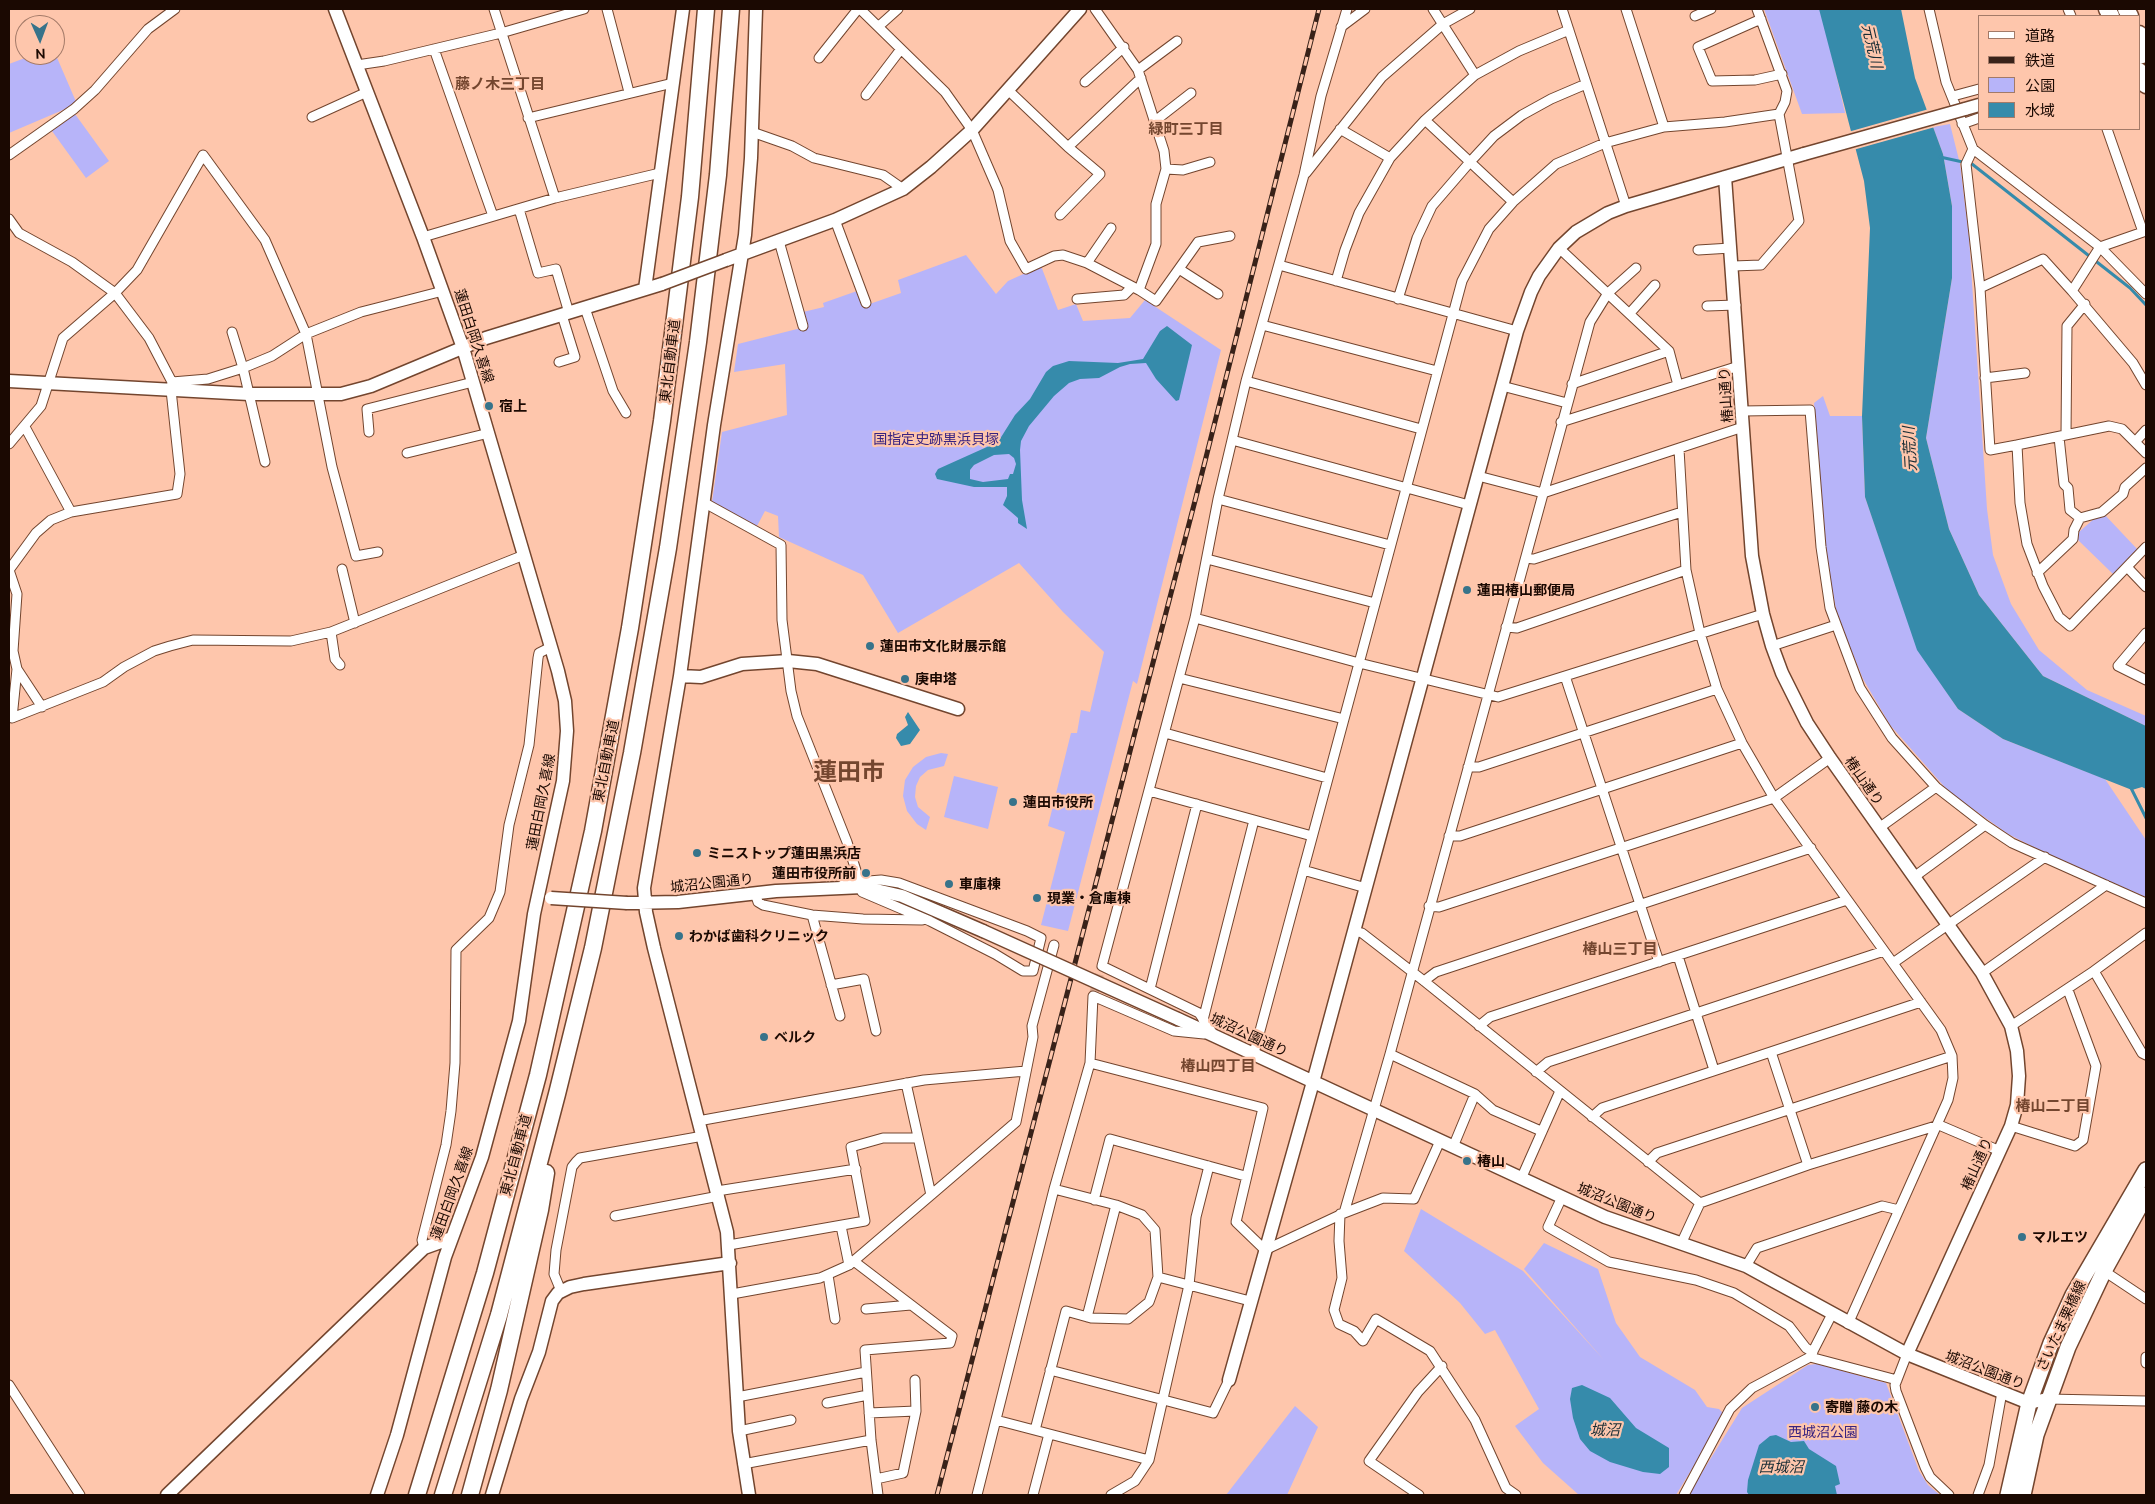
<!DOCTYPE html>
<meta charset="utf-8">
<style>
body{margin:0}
#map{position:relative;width:2155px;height:1504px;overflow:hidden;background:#fec6ac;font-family:Ubuntu,"Noto Sans JP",sans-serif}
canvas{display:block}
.frame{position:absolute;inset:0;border:10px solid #1b0902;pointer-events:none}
.legend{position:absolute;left:1978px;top:15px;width:162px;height:115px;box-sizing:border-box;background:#fec6ac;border:1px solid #a37a68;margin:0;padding:6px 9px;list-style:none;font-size:15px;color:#1b0902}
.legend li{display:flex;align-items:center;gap:10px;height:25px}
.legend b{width:25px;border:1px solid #a37a68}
.north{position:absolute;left:15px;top:15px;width:50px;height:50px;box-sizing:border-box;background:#fec6ac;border:1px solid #a37a68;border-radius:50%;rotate:178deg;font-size:14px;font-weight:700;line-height:20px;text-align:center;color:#1b0902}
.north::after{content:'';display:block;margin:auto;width:18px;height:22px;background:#37738a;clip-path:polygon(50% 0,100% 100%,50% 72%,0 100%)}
</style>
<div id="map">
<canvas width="2155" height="1504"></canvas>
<div class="frame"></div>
<ul class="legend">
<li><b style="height:6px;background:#fff"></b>道路</li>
<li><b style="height:6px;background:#392219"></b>鉄道</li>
<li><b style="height:14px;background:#b7b4f9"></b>公園</li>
<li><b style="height:14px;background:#368bab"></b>水域</li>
</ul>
<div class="north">N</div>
</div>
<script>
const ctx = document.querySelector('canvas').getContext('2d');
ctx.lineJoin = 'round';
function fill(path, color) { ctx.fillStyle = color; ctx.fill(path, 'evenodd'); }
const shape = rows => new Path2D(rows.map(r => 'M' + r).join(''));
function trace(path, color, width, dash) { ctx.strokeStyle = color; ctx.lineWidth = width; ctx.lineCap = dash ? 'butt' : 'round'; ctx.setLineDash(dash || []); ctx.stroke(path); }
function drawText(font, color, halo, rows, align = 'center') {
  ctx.font = font + ' Ubuntu,"Noto Sans JP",sans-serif'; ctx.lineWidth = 4.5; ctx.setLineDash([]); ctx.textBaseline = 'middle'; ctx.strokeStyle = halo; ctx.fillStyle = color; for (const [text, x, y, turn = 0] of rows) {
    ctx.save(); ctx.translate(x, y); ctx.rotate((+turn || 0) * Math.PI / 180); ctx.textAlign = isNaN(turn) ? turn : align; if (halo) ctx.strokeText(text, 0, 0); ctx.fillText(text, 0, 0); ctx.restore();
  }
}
const green = shape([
 [1764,9,1821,9,1845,113,1802,114],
 [55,53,77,104,9,133,9,64,33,55],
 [75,114,109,161,86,178,52,131],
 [1950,124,1960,164,1969,237,1987,509,1993,555,2011,604,2039,650,2087,690,2146,716,2146,726,2043,676,1979,595,1949,529,1926,438,1952,278,1952,206,1943,154,1933,127],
 [966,255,996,294,1008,281,1041,266,1058,310,1076,304,1083,321,1130,318,1145,300,1221,350,1137,684,1133,681,1068,931,1041,925,1065,832,1048,826,1071,733,1077,733,1081,710,1090,712,1104,652,1063,612,1019,563,898,633,863,575,779,537,778,516,765,511,757,526,712,502,722,432,787,415,785,364,734,372,738,344,801,328,803,312,824,307,823,303,857,291,864,306,901,293,898,280],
 [1823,396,1830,416,1862,416,1865,497,1918,650,1958,709,2003,739,2105,779,2146,840,2146,897,2061,861,2008,834,1949,792,1890,725,1863,679,1837,615,1826,556,1814,403],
 [2105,515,2138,550,2114,575,2078,540,2079,532,2095,518],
 [941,753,948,754,944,766,928,770,920,777,916,786,915,797,918,807,930,817,926,830,917,824,907,811,903,796,905,780,913,767,926,757],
 [954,776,998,787,988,829,944,817],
 [1421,1209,1523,1271,1604,1360,1524,1269,1544,1243,1598,1269,1616,1323,1640,1357,1695,1390,1707,1407,1719,1409,1725,1415,1676,1495,1579,1495,1543,1463,1515,1426,1539,1409,1495,1330,1485,1334,1460,1303,1404,1251],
 [1817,1364,1886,1383,1919,1471,1928,1485,1940,1495,1688,1495,1742,1408,1808,1365],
 [1295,1406,1318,1427,1287,1495,1226,1495]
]);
const water = shape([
 [1819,9,1901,9,1915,78,1943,154,1952,206,1952,278,1926,438,1949,529,1979,595,2043,676,2146,726,2146,789,2142,787,2132,790,2003,739,1958,709,1917,650,1865,497,1862,416,1870,228,1864,181],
 [1167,326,1192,345,1179,400,1176,401,1156,379,1146,363,1130,364,1120,367,1099,378,1080,379,1069,383,1054,396,1029,426,1021,441,1020,450,1022,500,1027,529,1018,523,1018,518,1003,505,1007,496,1007,487,974,487,937,479,935,474,938,469,998,442,1015,415,1030,399,1046,372,1053,366,1069,361,1118,363,1143,359,1160,331],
 [1009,454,1014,458,1016,464,1013,474,1010,474,1008,479,983,482,970,479,970,470,974,465,994,455],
 [908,712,920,730,910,744,901,746,896,738,897,734,908,725,905,717],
 [1582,1385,1610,1398,1636,1428,1669,1448,1669,1467,1660,1474,1643,1472,1610,1462,1590,1451,1580,1439,1573,1418,1570,1399,1572,1388],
 [1776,1435,1791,1442,1804,1441,1809,1449,1836,1466,1840,1484,1835,1486,1837,1495,1749,1495,1747,1492,1748,1480,1759,1445,1770,1436]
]);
const pier = shape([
 [1929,109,1935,127,1853,150,1848,132]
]);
const stream = shape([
 [1940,157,1972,164,2130,288,2146,305],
 [2131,788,2146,818]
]);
const streetTunnel = shape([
 [1093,996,1102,966]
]);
const street = shape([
 [494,9,555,198],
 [607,9,629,92],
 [860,9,945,92,972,130,998,190,1010,241,1026,269,1054,256,1063,255,1087,263,1139,290,1156,244,1156,204,1166,169,1164,151,1138,70,1095,9],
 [1433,9,1475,75],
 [1562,9,1626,206],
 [1626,9,1664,127],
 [1929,9,1946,82,1973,149,2100,247,2146,294],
 [2068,9,2071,16],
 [1695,16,1711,9],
 [1761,19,1698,47,1712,81,1755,80,1782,74],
 [879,26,898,9],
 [1341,27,1365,9],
 [434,49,493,216],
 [819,58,858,9],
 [357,65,384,61,501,33,584,9],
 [1138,70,1177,41],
 [1085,82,1124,47],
 [1008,90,1068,147,1141,78],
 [866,95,901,49],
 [1953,96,1979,89],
 [312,117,367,92],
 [528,118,673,83],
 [1425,120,1513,202],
 [1155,121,1191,93],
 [1962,124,1979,118],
 [1340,129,1390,158],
 [2107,129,2143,232],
 [752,132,792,146,814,158,883,175,903,189],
 [1973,149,1966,164,1980,288,1990,450,2017,445],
 [9,155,74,109,95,90,148,29,175,9],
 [1166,169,1183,170,1210,162],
 [1306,173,1382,77,1443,24,1470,9],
 [519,209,538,273,556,269,569,313],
 [1060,215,1100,174,1068,147],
 [9,219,19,233,72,262,115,293,149,338,172,382,171,390,180,474,177,494,71,512,51,520,36,533,9,570],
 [835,220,866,303],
 [2146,231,2100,247,2072,291,2133,363,2146,385],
 [423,237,555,198,660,173],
 [779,241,803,326],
 [1559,248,1669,351,1678,385],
 [1698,250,1731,248],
 [1087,263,1111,228],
 [1279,265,1517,331],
 [1733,266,1761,265,1799,221,1779,114,1785,102,1787,91,1757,9],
 [1179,269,1218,294],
 [1336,281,1345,250,1359,213,1390,158,1425,120,1475,75,1519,51,1569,30],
 [1980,288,2043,259,2072,291],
 [1139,290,1156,301,1198,242,1230,236],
 [1077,299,1124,295,1131,288],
 [1398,299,1417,238,1432,206,1470,162,1494,136,1522,115,1551,99,1586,84],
 [1707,306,1736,305],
 [585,308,613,391,626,413],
 [1630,313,1655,285],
 [1262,325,1437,371],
 [232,332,243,368,265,462],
 [559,362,575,357,562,315],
 [1985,378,2025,373],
 [1246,381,1421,429],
 [172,382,208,379,243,368,272,356,306,334,361,312,443,291],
 [1572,384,1669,351],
 [1502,386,1567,403],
 [1742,411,1810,410,1821,547,1830,608,1860,688,1892,738,1936,787,1985,825,2012,843,2146,903],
 [1561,422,1739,366],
 [25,427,71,512],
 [369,432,367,409,473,382],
 [2066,435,2067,326,2085,304],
 [2059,437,2064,484,2068,488,2070,510,2080,518],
 [1232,440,1469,505],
 [2136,441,2146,430],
 [9,444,41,406,63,338,115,293,137,270,203,155,265,240,306,334,332,467,356,556,378,552],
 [1679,449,1686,570,1700,633,1717,689,1742,743,1774,798,1941,1030,1952,1056,1953,1078,1948,1100,1848,1324],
 [407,453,489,433],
 [2146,453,2122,429,2109,426,2017,445,2020,503,2027,544,2043,586,2059,617,2070,626,2146,547],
 [1478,476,1543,493,1743,427],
 [1218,499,1390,545],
 [703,502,781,545,782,620,791,691,797,716,847,842,859,880],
 [1526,558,1534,559,1682,512],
 [1207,559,1375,603],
 [2127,567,2146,587],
 [342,569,355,623],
 [9,570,17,594,13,651,17,669,12,718,103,682,124,667,154,651,170,646,193,640,291,641,331,632,524,555],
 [2037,573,2073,539,2074,530,2080,518,2102,512,2123,494,2125,487,2146,468],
 [1195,618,1359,663,1498,697,1763,614],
 [1506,627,1517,628,1686,570],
 [331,632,335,659,340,665],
 [2146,633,2118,666,2146,680],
 [1772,646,1836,625],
 [17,669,42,707],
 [1565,676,1659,962],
 [1179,678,1344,719],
 [1165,733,1327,778],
 [1468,767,1479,767,1717,689],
 [1149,791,1312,836],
 [1879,828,1936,787],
 [1449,836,1460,836,1742,743],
 [1303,870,1366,888],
 [1914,877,1985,825],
 [844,883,881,880,899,883,1027,931,1041,938,1033,971,1023,971,995,954,930,921,862,892],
 [755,893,758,902,763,905,812,915,863,919,922,920],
 [1429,906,1439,907,1774,798,1830,758],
 [812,915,840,1016],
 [1354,931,1362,933,1424,981,1700,1203],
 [1678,956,1714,1070],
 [1893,963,2045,857],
 [2094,971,2146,933],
 [1982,973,2106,885],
 [1424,981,1436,972,1811,848],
 [831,985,864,979,876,1031],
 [1150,989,1197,804],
 [1203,1020,1254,820],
 [1479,1026,1490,1017,1847,900],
 [2011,1026,2094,971,2142,1053,2146,1055],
 [1213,1034,1199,1013,1102,966,1195,618,1218,499,1246,381,1304,175,1321,96,1347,9],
 [1771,1052,1808,1165],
 [1254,1053,1462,281,1489,229,1513,202,1556,164,1605,143,1664,127,1725,122,1779,114],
 [1390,1054,1475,1094,1453,1147],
 [1090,1063,1263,1108,1236,1222,1265,1250,1344,1213,1383,1198,1414,1199,1440,1141],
 [1536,1072,1548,1062,1884,951],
 [906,1083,931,1195,1016,1122,1033,1037,1032,1026,1054,945],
 [1475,1094,1493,1110,1541,1131],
 [1592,1117,1602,1108,1921,1002],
 [698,1121,924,1080,1026,1071],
 [2011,1126,2075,1146,2083,1140,2096,1066,2068,990],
 [1648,1162,1657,1153,1952,1056],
 [1521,1179,1560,1091],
 [717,1191,856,1169],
 [1562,1197,1548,1227,1609,1262,1696,1280,1734,1293,1789,1326,1806,1348,1813,1352],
 [1094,1200,1110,1139,1245,1176],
 [1344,1213,1390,1054,1590,322,1608,293,1636,268],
 [1340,1214,1339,1241,1342,1278,1334,1310,1339,1324,1354,1331,1363,1341,1376,1319,1430,1351,1475,1420,1506,1488,1516,1495],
 [615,1216,719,1196],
 [841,1226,849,1265],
 [1681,1244,1700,1203,1808,1165,1939,1125,2000,1151],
 [729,1245,865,1221,851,1147,883,1138,918,1138],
 [424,1248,422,1240,446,1145,451,1111,455,1063,456,950,489,918,500,892,509,825,529,745,538,658,539,653,551,647],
 [855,1262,952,1336,950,1343,865,1350,871,1440,878,1495],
 [1746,1266,1757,1248,1882,1206,1899,1210],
 [2104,1271,2146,1299],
 [828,1275,835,1319],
 [1158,1277,1250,1301],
 [561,1291,554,1274,556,1250,572,1167,576,1162,580,1158,703,1136],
 [732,1294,820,1278,849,1265,931,1195],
 [866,1309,911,1305],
 [1087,1317,1116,1205],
 [1907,1354,1895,1385,1896,1391,1925,1467,1930,1477,1949,1495],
 [1810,1357,1897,1380],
 [2146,1357,2146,1363],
 [1050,1370,1213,1413,1229,1380],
 [915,1380,916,1411],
 [9,1385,80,1495],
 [737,1397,866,1372],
 [2047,1399,2146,1401],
 [827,1403,868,1395],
 [869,1413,916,1411,903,1473,876,1479],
 [996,1420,1149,1460],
 [1035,1430,1066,1311,1091,1318,1128,1319,1149,1302,1158,1277,1155,1230,1142,1215,1116,1205,1054,1189],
 [739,1431,791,1420],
 [743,1464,871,1440],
 [977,1495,1054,1189,1090,1063,1093,996,1174,1031,1204,1034],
 [1033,1495,1049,1434],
 [1111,1495,1135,1481,1149,1460,1189,1285,1196,1217,1209,1166],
 [1419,1495,1369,1461,1418,1392,1442,1366],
 [1684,1495,1730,1409,1752,1388,1810,1357,1832,1314],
 [1978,1495,1989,1465,2002,1392]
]);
const secondary = shape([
 [335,9,423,237,463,348,558,671,565,701,567,731,563,781,534,914,519,1021,482,1157,445,1257,397,1435,377,1495],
 [2139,58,2146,56],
 [1965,109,1979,105],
 [1725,177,1752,556,1763,614,1772,646,1782,673,1807,723,1830,758,1982,973,2011,1026,2017,1051,2019,1076,2017,1105,2011,1126,1907,1354],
 [726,260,835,220,903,189,931,167,972,130,1080,9],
 [645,289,683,9],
 [9,381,249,394,341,394,371,386,486,338,662,284],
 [680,676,701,677,742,664,788,661,817,664,958,709],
 [627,903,678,902,776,891,863,887,902,896,983,931],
 [1178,1019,1605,1217,1746,1266,1907,1354,2029,1403,2047,1399],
 [1229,1380,1313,1082,1517,331,1531,292,1539,276,1559,248,1576,232,1608,213,1626,206,1804,154],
 [167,1495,424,1248,452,1238],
 [492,1495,521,1399,539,1352,552,1301,558,1293,570,1287,584,1284,730,1263],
 [749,1495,739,1431,727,1232,654,948,646,912,644,888,680,676,714,425,745,235,751,158,756,9]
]);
const primary = shape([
 [2008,1495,2029,1403,2051,1343,2073,1295,2146,1170],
 [2023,1495,2036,1435,2068,1347,2104,1271,2146,1195]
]);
const highway = shape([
 [2107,9,2111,16],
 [2126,9,2130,16],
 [2139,34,2146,49],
 [2139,71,2146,85],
 [417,1495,485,1273,538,1075,593,831,630,628,662,421,690,197,706,9],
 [443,1495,499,1315,557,1094,593,948,632,753,668,548,698,342,718,175,731,9],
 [470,1495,499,1390,540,1210,546,1173]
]);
const rail = shape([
 [937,1495,1196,497,1319,9]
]);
const secondaryBridge = shape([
 [1804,154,1965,109],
 [662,284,726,260],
 [551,898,627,903],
 [983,931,1178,1019]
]);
const markers = [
 [489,406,5,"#37738a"],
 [1467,590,5,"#37738a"],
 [870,646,5,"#37738a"],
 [905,679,5,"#37738a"],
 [1013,802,5,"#37738a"],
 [697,853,5,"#37738a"],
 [866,873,5,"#37738a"],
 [949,884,5,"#37738a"],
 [1037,898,5,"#37738a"],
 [679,936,5,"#37738a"],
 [764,1037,5,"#37738a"],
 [1467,1161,5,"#37738a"],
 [2022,1237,5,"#37738a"],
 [1815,1407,5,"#37738a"]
];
const streetNames = [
 ["蓮田白岡久喜線",474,336,72],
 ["東北自動車道",670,361,-83],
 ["椿山通り",1726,395,-94],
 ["東北自動車道",606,761,-79],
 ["椿山通り",1864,781,55],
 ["蓮田白岡久喜線",541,802,-79],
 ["城沼公園通り",712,883,-6],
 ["城沼公園通り",1249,1035,25],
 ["東北自動車道",516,1155,-75],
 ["椿山通り",1977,1164,-66],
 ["蓮田白岡久喜線",452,1193,-70],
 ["城沼公園通り",1617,1203,22],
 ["さいたま栗橋線",2061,1326,-65],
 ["城沼公園通り",1985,1370,21]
];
const poiNames = [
 ["宿上",499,406],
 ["蓮田椿山郵便局",1477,590],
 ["蓮田市文化財展示館",880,646],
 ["庚申塔",915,679],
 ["蓮田市役所",1023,802],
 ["ミニストップ蓮田黒浜店",707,853],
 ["蓮田市役所前",856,873,"right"],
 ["車庫棟",959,884],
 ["現業・倉庫棟",1047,898],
 ["わかば歯科クリニック",689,936],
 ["ベルク",774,1037],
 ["椿山",1477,1161],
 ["マルエツ",2032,1237],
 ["寄贈 藤の木",1825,1407]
];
const parkNames = [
 ["国指定史跡黒浜貝塚",936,439],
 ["西城沼公園",1823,1432]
];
const waterNames = [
 ["元荒川",1872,46,77],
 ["元荒川",1910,449,-93],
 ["城沼",1605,1430],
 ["西城沼",1781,1467]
];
const neighbourhoodNames = [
 ["藤ノ木三丁目",500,84],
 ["緑町三丁目",1186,129],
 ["椿山三丁目",1620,949],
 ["椿山四丁目",1218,1066],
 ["椿山二丁目",2053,1106]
];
const townNames = [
 ["蓮田市",849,772]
];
fill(green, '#b7b4f9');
fill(water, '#368bab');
fill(pier, '#fec6ac');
trace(stream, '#368bab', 3);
trace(streetTunnel, '#dcaa92', 9, [9, 4.5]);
trace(street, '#73452e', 11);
trace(secondary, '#73452e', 15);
trace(primary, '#73452e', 18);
trace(highway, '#73452e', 19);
trace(street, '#fff', 9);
trace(secondary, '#fff', 12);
trace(primary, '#fff', 15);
trace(highway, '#fff', 16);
trace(rail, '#392219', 5);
trace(rail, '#fec6ac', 3, [9]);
trace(secondaryBridge, '#73452e', 15, []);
trace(secondaryBridge, '#fff', 12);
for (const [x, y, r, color] of markers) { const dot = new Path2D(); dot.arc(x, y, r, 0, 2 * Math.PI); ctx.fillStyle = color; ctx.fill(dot); trace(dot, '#fec6ac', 2); }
drawText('14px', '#1b0902', '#fec6ac', streetNames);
drawText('bold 14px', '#1b0902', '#fec6ac', poiNames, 'left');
drawText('14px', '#392380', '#fec6ac', parkNames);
drawText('italic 15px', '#192d35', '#fec6ac', waterNames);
drawText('bold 15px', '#74462f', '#fec6ac', neighbourhoodNames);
drawText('bold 24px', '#74462f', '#fec6ac', townNames);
</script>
